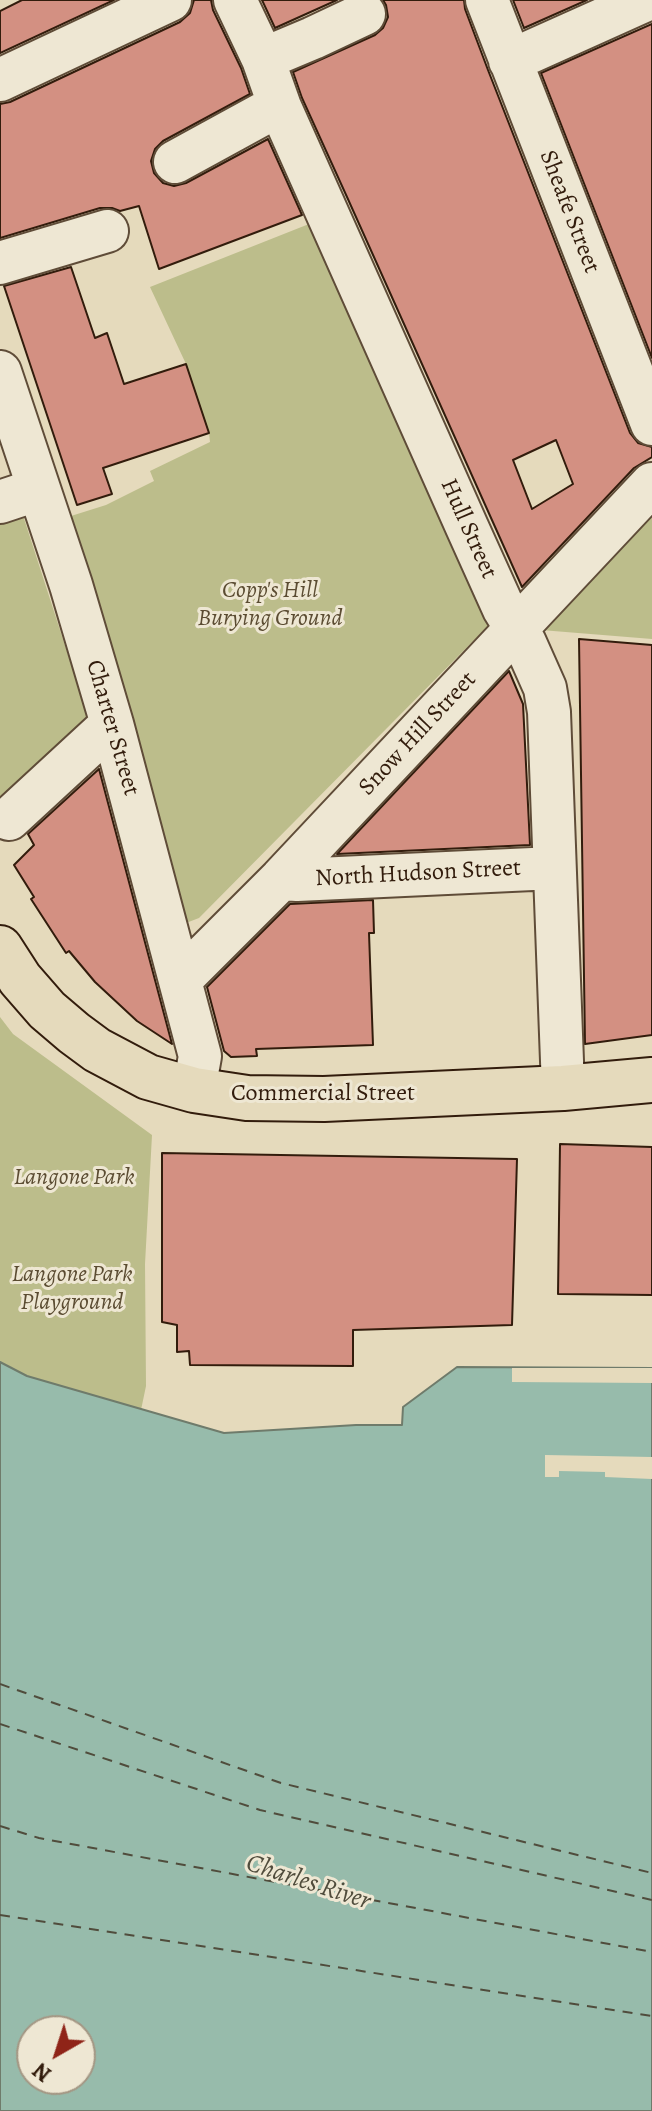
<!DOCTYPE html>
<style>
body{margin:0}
#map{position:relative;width:652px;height:2111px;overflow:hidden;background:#e5dabc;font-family:Alegreya,serif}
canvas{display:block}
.north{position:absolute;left:16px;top:2015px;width:80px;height:80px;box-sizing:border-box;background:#eee7d3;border:2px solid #a39683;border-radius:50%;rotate:219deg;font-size:22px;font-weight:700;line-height:32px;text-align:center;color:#321c0c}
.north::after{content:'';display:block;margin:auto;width:28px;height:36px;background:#8f2418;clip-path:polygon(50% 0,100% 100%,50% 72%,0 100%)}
</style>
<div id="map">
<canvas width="652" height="2111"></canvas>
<div class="north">N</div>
</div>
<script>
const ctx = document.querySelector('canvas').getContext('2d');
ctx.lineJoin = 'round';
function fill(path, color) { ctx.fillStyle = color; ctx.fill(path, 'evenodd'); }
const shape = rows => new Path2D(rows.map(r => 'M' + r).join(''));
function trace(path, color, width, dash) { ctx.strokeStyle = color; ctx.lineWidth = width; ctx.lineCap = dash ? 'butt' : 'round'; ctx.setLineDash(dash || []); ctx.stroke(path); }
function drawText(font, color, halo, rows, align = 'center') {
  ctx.font = font + ' Alegreya,serif'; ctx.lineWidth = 6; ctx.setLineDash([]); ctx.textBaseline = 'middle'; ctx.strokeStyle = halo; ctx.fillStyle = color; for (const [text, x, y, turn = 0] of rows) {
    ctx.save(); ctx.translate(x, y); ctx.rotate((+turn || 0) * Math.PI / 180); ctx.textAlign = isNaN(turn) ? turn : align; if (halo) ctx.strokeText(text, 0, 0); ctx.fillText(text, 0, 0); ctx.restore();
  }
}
const green = shape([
 [309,224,488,626,199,918,186,923,71,516,106,505,154,481,150,471,210,442,209,433,186,364,150,287],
 [19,503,91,726,0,809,0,509],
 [652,509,652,639,541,630],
 [0,1017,13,1034,152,1135,145,1264,146,1386,141,1410,27,1376,0,1362]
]);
const water = shape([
 [0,1362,27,1376,224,1433,356,1425,402,1425,403,1407,457,1367,652,1368,652,2111,0,2111,0,1362],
 [32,2031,80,2031,80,2079,32,2079,32,2031]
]);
const pier = shape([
 [512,1368,652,1368,652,1383,512,1382],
 [545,1455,652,1457,652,1479,605,1477,605,1472,559,1471,559,1477,545,1477]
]);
const ferry = shape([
 [0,1684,281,1783,652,1873],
 [0,1724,260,1810,652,1900],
 [0,1826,39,1838,652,1952],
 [0,1915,652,2016]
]);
const building = shape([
 [22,0,114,0,0,53,0,11,22,0],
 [194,0,211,0,213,10,241,68,250,94,163,141,155,149,151,161,154,173,163,183,174,186,186,183,268,139,302,215,159,269,139,206,120,211,112,208,100,208,0,238,0,104,10,102,180,22,190,13,194,0],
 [262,0,337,0,275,28,262,0],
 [383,0,464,0,465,9,488,70,630,433,638,443,652,447,652,457,634,468,522,587,347,197,302,98,293,72,375,35,383,28,388,17,386,5,383,0],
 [556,440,573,484,532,509,513,460,556,440],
 [513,0,587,0,524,28,513,0],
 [652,24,652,358,541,73,652,24],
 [71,267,95,338,107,333,124,384,186,364,209,433,103,468,112,494,77,505,4,286,71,267],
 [579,639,652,645,652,1035,585,1044,579,639],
 [509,671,523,704,530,845,337,854,509,671],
 [99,769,172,1044,137,1021,95,982,69,951,66,953,31,899,34,897,14,865,34,845,28,834,99,769],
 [373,900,374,933,369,933,373,1045,256,1049,257,1056,231,1057,224,1051,207,987,290,904,373,900],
 [560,1144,652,1147,652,1295,558,1294,560,1144],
 [162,1153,517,1159,512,1325,353,1330,353,1366,190,1365,189,1351,177,1352,177,1325,162,1322,162,1153]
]);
const minor = shape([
 [235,0,263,59,280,107,467,527,504,609,525,643,545,688,549,712,563,1088],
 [487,0,652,424],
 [263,59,313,38,364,14],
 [510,61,646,0],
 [0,80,170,0],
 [175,162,270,110,280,107],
 [0,263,107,231],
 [0,372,71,585,112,724,200,1056,194,1090],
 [0,502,39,489],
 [9,819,112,724],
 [281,879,297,880,554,868],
 [180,980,281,879,652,484]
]);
const major = shape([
 [0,948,20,979,47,1010,74,1033,97,1050,148,1077,194,1090,247,1098,324,1099,563,1088,652,1080]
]);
const streetNames = [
 ["Sheafe Street",569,212,69],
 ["Hull Street",468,529,66],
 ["Charter Street",112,728,74],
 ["Snow Hill Street",418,734,-47],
 ["North Hudson Street",418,874,-3],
 ["Commercial Street",323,1094]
];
const parkNames = [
 ["Copp's Hill",270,591],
 ["Burying Ground",270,619],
 ["Langone Park",74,1178],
 ["Langone Park",72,1275],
 ["Playground",72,1303]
];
const waterNames = [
 ["Charles River",308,1883,18]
];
fill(green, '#bcbd8b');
fill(water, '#97bbab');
trace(water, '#6f7b6b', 2);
fill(pier, '#e5dabc');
trace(ferry, '#504c3c', 2, [10, 8]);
fill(building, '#d39082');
trace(building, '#321c0c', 2);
trace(minor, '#5f4c38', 46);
trace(major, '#321c0c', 48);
trace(minor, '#eee7d3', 42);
trace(major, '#e5dabc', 44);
drawText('24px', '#321c0c', '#eee7d3', streetNames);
drawText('italic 24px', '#5b4c32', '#eee7d3', parkNames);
drawText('italic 26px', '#504c3c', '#eee7d3', waterNames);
</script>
